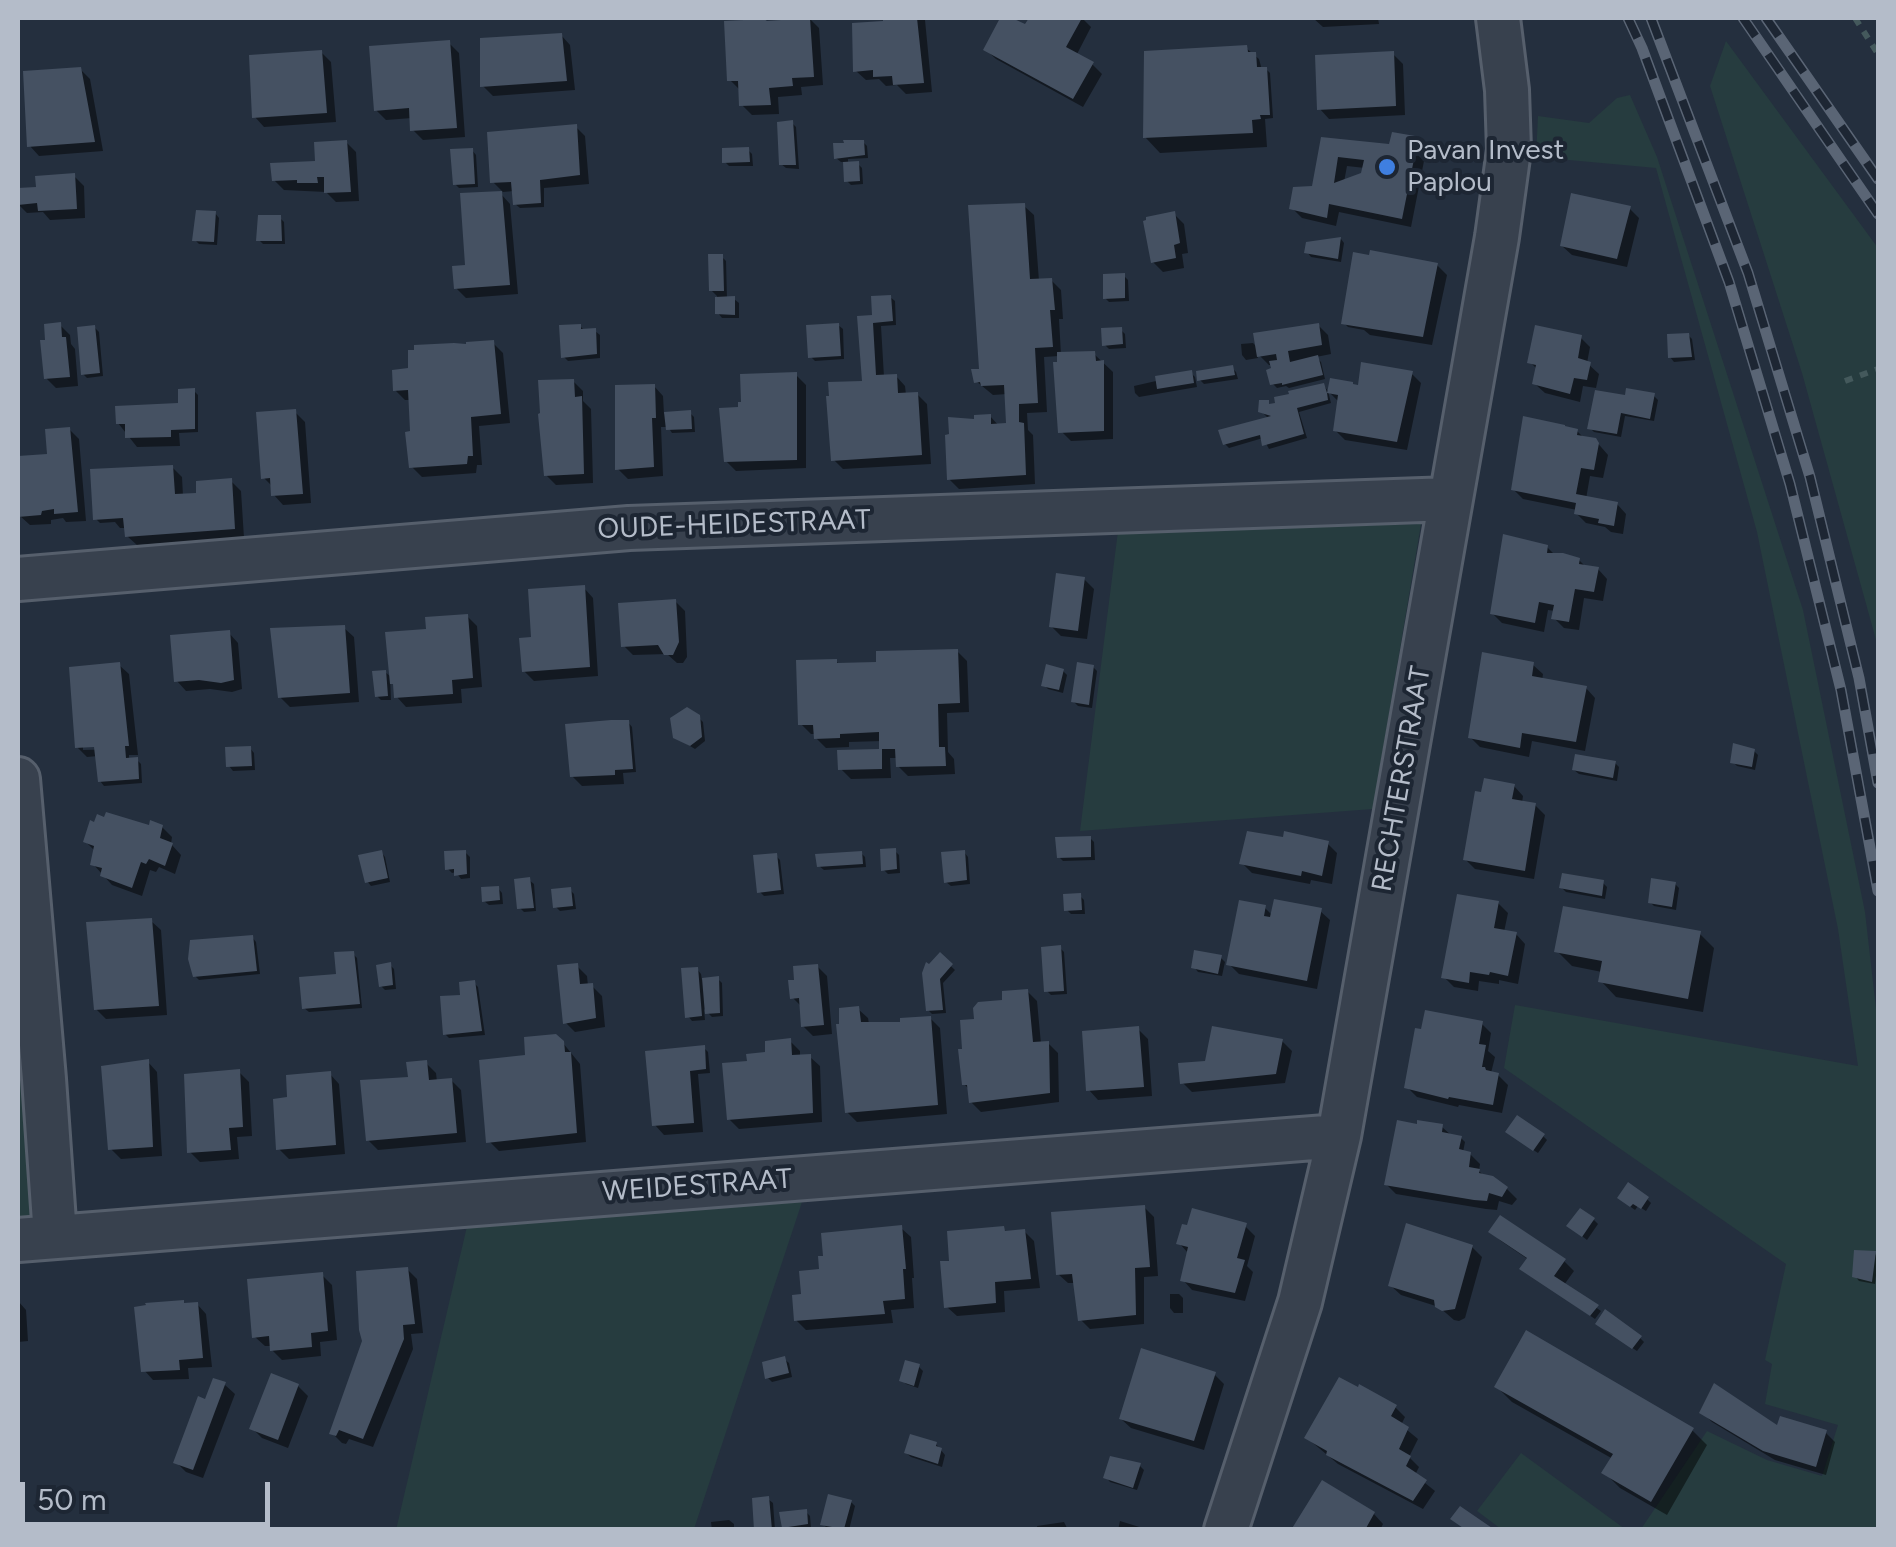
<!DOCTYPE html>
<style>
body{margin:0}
#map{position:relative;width:1896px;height:1547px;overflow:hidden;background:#242f3e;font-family:Figtree,sans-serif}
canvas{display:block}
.frame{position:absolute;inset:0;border:20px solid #b4bcc9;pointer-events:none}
.scale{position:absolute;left:20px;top:1482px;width:250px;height:45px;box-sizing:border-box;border:5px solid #b4bcc9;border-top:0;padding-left:12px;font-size:30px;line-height:35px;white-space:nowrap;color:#b4bcc9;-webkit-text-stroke:8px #1d2633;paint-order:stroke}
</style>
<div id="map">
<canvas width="1896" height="1547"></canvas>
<div class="frame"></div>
<div class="scale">50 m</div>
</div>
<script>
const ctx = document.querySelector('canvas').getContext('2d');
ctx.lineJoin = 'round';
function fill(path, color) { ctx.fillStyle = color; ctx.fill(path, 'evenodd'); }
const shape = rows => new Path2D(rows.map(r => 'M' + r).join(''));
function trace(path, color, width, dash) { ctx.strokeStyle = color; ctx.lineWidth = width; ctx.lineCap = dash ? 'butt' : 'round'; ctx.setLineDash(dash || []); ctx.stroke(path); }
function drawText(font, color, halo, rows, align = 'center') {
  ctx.font = font + ' Figtree,sans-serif'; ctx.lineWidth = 8; ctx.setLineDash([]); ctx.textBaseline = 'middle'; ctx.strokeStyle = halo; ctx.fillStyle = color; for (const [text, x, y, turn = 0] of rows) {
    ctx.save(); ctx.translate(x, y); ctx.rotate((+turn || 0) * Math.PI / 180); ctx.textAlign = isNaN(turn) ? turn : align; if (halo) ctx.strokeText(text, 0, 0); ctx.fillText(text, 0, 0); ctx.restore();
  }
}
const green = shape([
 [1726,41,1878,248,1878,647,1802,373,1710,86],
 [1630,95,1657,157,1803,610,1865,912,1878,1026,1878,1529,1641,1529,1707,1431,1767,1460,1822,1476,1838,1425,1765,1404,1772,1364,1765,1360,1786,1264,1504,1068,1515,1005,1858,1066,1838,929,1757,532,1656,168,1536,157,1538,116,1589,123,1617,98],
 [1421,524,1373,809,1080,831,1118,531],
 [44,1079,55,1236,18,1240,18,1081],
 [803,1199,694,1529,396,1530,468,1222],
 [1521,1453,1625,1529,1501,1529,1477,1511]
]);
const shadow = shape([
 [809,18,819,28,823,85,801,87,802,95,778,97,779,114,752,115,742,105,741,91,730,80],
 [885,18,923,18,925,20,932,92,906,94,897,85,886,86,879,79,866,80,856,71,886,23],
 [1003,18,1026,28,1032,18,1082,18,1091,27,1076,56,1092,64,1102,74,1083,107,996,59,986,50],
 [1313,18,1378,18,1379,24,1323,27],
 [561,35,570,45,575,90,493,96,483,86],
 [449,43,459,53,465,137,423,140,413,130,412,118,386,120,376,110],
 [1246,48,1259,59,1262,70,1266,69,1270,73,1273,118,1265,119,1267,147,1160,153,1145,137],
 [321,52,331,62,336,122,264,127,255,117],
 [1393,54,1403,64,1405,115,1329,119,1320,109],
 [80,69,90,79,103,151,39,156,30,146],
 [792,123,796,127,799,169,786,168,781,164],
 [576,127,585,136,589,184,544,188,544,207,520,208,515,204,514,191,503,192,493,182],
 [1414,138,1418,142,1416,153,1424,161,1411,227,1339,212,1336,226,1302,218,1292,208,1314,188,1323,140,1398,149],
 [1347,166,1365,168,1363,175,1344,182],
 [346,142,356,152,359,201,336,202,326,192,284,190,274,180,318,163],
 [863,142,867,146,868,158,848,159,848,164,858,164,862,168,863,184,851,185,847,181,845,162,841,162,836,158],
 [472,150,476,155,478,187,459,188,455,184],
 [748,150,752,154,753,166,729,166,725,162],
 [74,176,84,186,85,218,50,220,43,212,27,213,18,204,18,191,39,189],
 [501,194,510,204,518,294,466,298,456,288],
 [1024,206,1034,215,1039,281,1051,280,1061,290,1063,319,1059,319,1061,355,1094,354,1113,372,1113,439,1071,441,1061,431,1059,356,1044,357,1047,412,1027,413,1028,430,1033,435,1035,484,959,489,949,479,976,421,990,416,999,426,1009,425,1007,394,993,395,976,381,982,371],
 [1629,208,1639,218,1627,267,1572,255,1562,246],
 [215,213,219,218,217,245,199,244,195,240],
 [1174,214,1184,224,1188,253,1182,254,1184,268,1163,272,1153,262],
 [280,218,284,222,285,244,263,244,259,240],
 [1341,239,1344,243,1341,262,1311,257,1307,252],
 [722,257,726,261,727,299,734,299,739,303,739,318,722,318,718,313,717,296,711,290],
 [1437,265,1447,275,1432,345,1370,335,1364,330,1348,327,1344,323],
 [1124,276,1128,280,1129,301,1109,302,1105,298],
 [890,297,895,301,896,325,881,326,884,377,896,376,905,386,906,395,917,394,927,404,931,464,843,469,833,459,864,384,860,319,875,322],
 [60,325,70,335,71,344,75,349,78,386,56,388,46,378],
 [838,325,843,329,844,359,815,361,811,357],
 [580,326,585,331,595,331,600,335,600,358,568,361,564,357],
 [1319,326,1328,335,1331,354,1316,357,1321,362,1325,379,1289,388,1286,386,1277,388,1273,384,1273,365,1269,365,1257,353,1258,358,1246,360,1242,355,1241,344,1253,343,1258,348],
 [95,328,99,332,103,376,87,378,83,374],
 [1121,330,1125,334,1126,348,1109,349,1105,345],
 [1688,335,1692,339,1695,360,1674,362,1670,357],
 [1580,337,1590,347,1587,363,1599,374,1596,388,1583,386,1580,402,1545,393,1535,384,1538,370,1530,362],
 [493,343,503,353,510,423,479,426,482,465,477,465,476,473,422,477,412,467,411,400,405,400,395,390],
 [1232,368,1236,372,1238,379,1204,384,1200,380],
 [1191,373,1195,377,1197,387,1139,397,1135,393,1134,386],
 [1411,373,1421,383,1407,450,1345,440,1335,430,1339,402,1328,391,1331,403,1299,412,1307,438,1269,449,1263,438,1229,448,1225,444,1269,419,1261,411,1268,403,1271,406,1324,386,1329,392],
 [796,375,806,385,806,468,736,471,726,461,740,409],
 [573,381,583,391,583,401,591,409,593,483,556,485,546,475],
 [654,386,663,396,664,414,690,413,694,417,695,432,672,433,668,427,661,427,663,476,628,479,618,469],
 [194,391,198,395,198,432,179,433,180,446,137,447,118,423,181,406],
 [1653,395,1658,400,1654,421,1625,416,1621,437,1594,432,1590,428,1627,397],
 [295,412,305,422,311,503,283,505,274,495,273,487,264,478],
 [70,430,79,439,86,521,66,522,63,518,51,520,51,524,30,525,20,516,18,459,50,456],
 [1577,431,1584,438,1595,440,1608,455,1603,478,1590,476,1586,499,1617,504,1626,514,1623,534,1611,532,1605,527,1586,523,1577,514,1577,510,1523,499,1514,490],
 [172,467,182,477,183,496,199,495,231,481,241,491,244,538,137,545,127,536,126,528,120,528,115,522,100,523,96,519],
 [1547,547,1556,556,1579,560,1586,567,1598,569,1607,579,1603,601,1584,598,1579,630,1564,628,1554,618,1555,611,1548,610,1544,632,1502,623,1492,613],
 [1084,579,1094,589,1087,639,1061,636,1051,626],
 [584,588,593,598,598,676,534,681,524,671,534,639],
 [675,601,685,611,687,657,683,663,677,663,667,654,633,655,624,646],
 [467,616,477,626,482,687,461,689,462,703,406,707,397,697,429,631],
 [344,628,354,637,359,702,290,707,280,697],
 [229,633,238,643,242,689,232,692,210,689,186,691,177,681],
 [957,651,967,661,969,712,947,713,948,752,954,759,955,774,908,776,898,766,898,758,890,758,891,778,851,779,841,769,882,751,882,741,849,742,849,747,826,748,816,738,816,734,811,734,801,724,836,661,841,666,879,665],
 [119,665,129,674,138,755,129,755,129,760,137,760,141,764,142,783,104,786,100,781,98,756,87,757,77,747],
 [83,745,123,749,83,750],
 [1533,665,1543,674,1542,681,1586,688,1595,698,1585,751,1532,741,1529,757,1480,747,1470,737],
 [1093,667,1097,671,1092,708,1078,706,1074,702],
 [1063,671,1067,675,1063,693,1048,689,1044,685],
 [385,672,390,676,391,700,381,700,377,696],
 [698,717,703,722,705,741,695,749,675,737],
 [628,722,632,727,636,772,623,773,624,784,582,786,572,776],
 [250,748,254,753,255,770,233,771,229,766],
 [1754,751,1758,755,1755,770,1737,766,1733,762],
 [1615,763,1619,767,1617,781,1579,774,1574,770],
 [1514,786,1523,796,1522,803,1535,805,1545,815,1534,879,1475,869,1465,859],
 [162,827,172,837,171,844,181,855,175,874,159,867,156,872,150,870,142,896,112,885,93,864,95,851,86,842],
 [1090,838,1094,842,1095,860,1063,861,1059,857],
 [1328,844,1337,853,1332,884,1311,880,1310,884,1252,873,1242,863],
 [895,851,899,855,900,873,888,874,883,869],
 [381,852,385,857,390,882,371,886,367,881],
 [465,852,470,857,470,878,461,879,456,872,452,873,448,869],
 [964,852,968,857,970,884,951,886,946,882],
 [861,853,865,857,866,867,824,870,819,866],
 [776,856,780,860,784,894,764,896,760,892],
 [529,880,534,884,536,911,524,912,520,908],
 [1603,883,1607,887,1605,899,1566,892,1562,888],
 [1675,884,1679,888,1676,910,1654,906,1650,902],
 [498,888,502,893,503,904,489,905,484,901],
 [570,890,574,894,576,909,560,911,555,906],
 [1080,896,1084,900,1085,914,1071,914,1067,910],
 [1498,903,1508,913,1504,932,1516,934,1525,944,1518,984,1499,980,1499,984,1479,981,1478,991,1454,987,1444,977],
 [1265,908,1273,916,1320,911,1330,920,1317,989,1239,974,1229,964],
 [151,921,161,930,167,1015,106,1019,96,1009],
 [1699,933,1714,948,1703,1012,1616,997,1601,981,1602,972,1572,966,1557,951],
 [252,937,256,942,260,974,199,980,195,976],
 [1060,948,1064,952,1067,994,1051,995,1047,991],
 [353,954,357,958,362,1008,309,1012,304,1008,338,976],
 [940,956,955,970,943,983,946,1013,932,1014,928,1010],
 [1221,958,1225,962,1222,976,1198,972,1194,967],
 [390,965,394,969,396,989,385,990,381,986],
 [577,966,587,976,588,986,592,986,602,996,605,1027,575,1032,566,1023],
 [817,966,827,976,832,1034,813,1036,803,1026,802,1007,793,998],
 [697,969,701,974,702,980,718,979,722,983,723,1016,712,1017,704,1009,705,1020,692,1021,688,1016],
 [474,983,478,987,485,1035,449,1038,445,1034],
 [1027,991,1037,1001,1041,1044,1048,1043,1058,1053,1059,1102,981,1112,971,1102,970,1090,964,1084,976,1021,1005,1002],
 [858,1009,868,1018,869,1024,884,1026,930,1018,940,1028,947,1114,857,1122,847,1112],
 [1481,1023,1491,1033,1488,1051,1495,1057,1491,1073,1498,1075,1508,1085,1502,1113,1459,1105,1458,1107,1417,1097,1407,1087],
 [1138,1029,1148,1039,1152,1096,1098,1100,1089,1090],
 [790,1041,800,1051,800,1057,810,1057,820,1066,822,1122,739,1129,729,1119,750,1064],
 [1282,1041,1292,1051,1285,1083,1192,1092,1182,1082,1207,1064],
 [563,1043,580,1064,586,1142,499,1151,489,1141,528,1058],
 [704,1048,708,1052,710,1073,698,1074,703,1132,664,1135,655,1125],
 [148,1062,157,1072,162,1156,121,1159,111,1149],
 [426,1063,436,1073,437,1082,451,1080,461,1090,466,1142,378,1150,368,1140,410,1079],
 [239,1072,249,1082,252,1136,237,1137,239,1159,200,1162,190,1152],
 [330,1074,339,1084,345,1154,289,1159,279,1149],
 [1442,1127,1452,1136,1461,1138,1465,1142,1463,1152,1470,1154,1480,1164,1479,1171,1485,1177,1507,1189,1517,1199,1512,1205,1499,1201,1497,1210,1486,1209,1396,1194,1386,1184],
 [1512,1136,1543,1136,1547,1140,1538,1153],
 [1647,1199,1651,1203,1646,1211,1638,1206,1635,1210,1624,1202],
 [1144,1207,1154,1217,1158,1276,1144,1277,1144,1324,1090,1329,1080,1319,1075,1283,1068,1283,1058,1274],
 [1594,1220,1598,1224,1587,1240,1574,1230],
 [1245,1226,1255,1236,1247,1266,1253,1272,1245,1301,1192,1290,1183,1280,1189,1254,1179,1243],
 [901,1228,911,1237,914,1278,912,1278,914,1308,891,1310,893,1323,806,1330,796,1320,804,1296,821,1272],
 [1003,1229,1008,1233,1024,1231,1034,1241,1040,1288,1004,1291,1005,1312,957,1316,947,1307,952,1263],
 [1491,1232,1564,1261,1574,1271,1564,1285,1601,1311,1595,1319,1527,1273,1529,1260,1501,1241],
 [1472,1247,1482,1257,1465,1318,1459,1321,1454,1320,1439,1307,1401,1295,1391,1286],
 [1875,1254,1878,1258,1875,1284,1859,1281,1855,1276],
 [407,1269,417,1279,423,1333,411,1334,413,1349,373,1447,349,1439,346,1444,342,1443,332,1433],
 [322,1275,332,1285,337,1340,320,1342,321,1356,282,1360,272,1350,272,1346,265,1346,255,1337],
 [1170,1294,1179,1294,1183,1298,1183,1313,1174,1313,1170,1308],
 [18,1301,26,1310,28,1341,18,1342],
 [197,1304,206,1314,212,1367,188,1368,189,1379,153,1380,144,1370,186,1305],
 [1602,1328,1640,1338,1644,1342,1637,1351],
 [784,1359,789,1363,792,1377,772,1382,768,1378],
 [919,1367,923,1371,918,1388,906,1384,902,1380],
 [1214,1374,1224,1384,1204,1450,1131,1428,1121,1419],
 [214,1381,225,1385,235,1394,203,1478,186,1472,176,1462,207,1402],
 [298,1386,308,1396,288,1448,262,1438,252,1428],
 [1497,1387,1692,1430,1707,1445,1667,1515,1620,1488,1605,1473,1613,1459,1512,1402],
 [1395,1407,1405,1417,1401,1425,1418,1439,1409,1457,1419,1467,1415,1475,1435,1491,1423,1509,1338,1464,1307,1438],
 [1702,1412,1778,1429,1825,1432,1835,1442,1826,1475,1775,1460,1712,1422],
 [936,1444,945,1455,942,1467,911,1457,906,1453],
 [1139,1465,1144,1470,1137,1490,1110,1482,1106,1477],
 [768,1499,773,1503,775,1530,757,1530],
 [851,1502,855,1506,849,1530,827,1528,823,1524],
 [806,1512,810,1516,811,1528,787,1530,784,1527],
 [1374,1514,1383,1524,1380,1530,1294,1530],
 [729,1520,734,1524,734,1530,712,1530,711,1522],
 [1120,1521,1149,1530,1118,1530],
 [1064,1522,1068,1530,1038,1530,1037,1526]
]);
const building = shape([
 [781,18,810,18,814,77,792,78,793,86,769,88,771,105,739,106,738,81,727,81,724,21,764,19,767,21,781,20],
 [883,18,917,18,924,83,893,85,892,76,873,77,873,70,853,72,852,23,883,21],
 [1000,18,1012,18,1025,24,1029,18,1082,18,1066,47,1094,62,1073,99,983,50],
 [562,33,567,81,480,87,480,38],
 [450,40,457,128,410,131,409,108,374,111,369,46],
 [1247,45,1248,52,1256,52,1257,67,1267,67,1270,115,1260,115,1261,119,1252,120,1253,133,1143,138,1144,51],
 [322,50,327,113,252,118,249,55],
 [1394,51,1396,106,1317,110,1315,55],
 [81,67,95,142,27,147,23,71],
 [793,120,796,165,779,165,777,122],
 [577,124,580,175,540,180,541,203,513,205,511,182,490,183,487,132],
 [1392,132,1415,136,1412,148,1416,149,1402,219,1329,204,1327,218,1289,209,1293,187,1312,186,1321,137,1389,144],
 [1338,157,1364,160,1361,173,1334,183],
 [347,140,351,192,324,193,324,177,317,177,318,183,297,183,297,180,272,181,270,163,315,161,314,142],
 [843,140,864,140,865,155,834,159,833,143,844,143],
 [749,147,750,162,722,163,722,148],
 [473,148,475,184,453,185,450,149],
 [859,161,860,181,844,182,843,162],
 [75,173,77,209,38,211,37,203,18,205,18,188,36,187,35,176],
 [502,191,510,285,454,289,452,266,465,265,460,193],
 [1571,193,1631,206,1617,259,1560,246],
 [1025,203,1030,279,1052,278,1055,310,1050,310,1053,347,1035,348,1038,403,1019,404,1019,422,1024,423,1026,475,947,480,945,435,949,434,948,417,974,419,974,415,991,414,991,424,1006,423,1004,385,981,386,980,382,974,383,971,369,979,369,968,205],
 [196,210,216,211,214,242,192,241],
 [1175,211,1180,243,1174,245,1176,258,1151,263,1143,221,1146,220,1146,217],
 [258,215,281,215,282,241,256,241],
 [1341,237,1338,259,1304,253,1306,242],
 [1370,250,1438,263,1423,337,1341,324,1353,252,1369,255],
 [708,254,723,254,724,291,709,291],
 [1125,273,1125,298,1103,299,1103,274],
 [891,295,893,321,873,323,876,375,897,374,898,393,918,392,922,455,831,461,826,396,829,396,828,382,862,381,857,316,872,315,871,296],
 [735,296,735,315,715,314,715,297],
 [61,322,62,337,66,337,70,377,44,379,40,340,45,340,44,324],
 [839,323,841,356,808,358,806,325],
 [1319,323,1322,345,1288,351,1290,362,1318,355,1323,375,1282,385,1282,383,1270,385,1266,370,1271,368,1269,361,1277,360,1276,354,1257,357,1253,333],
 [581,324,581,329,596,328,597,354,561,358,559,325],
 [95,325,100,373,81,375,77,327],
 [1535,325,1582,335,1578,358,1591,362,1587,380,1574,378,1570,394,1532,384,1536,365,1527,363],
 [1122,327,1123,344,1102,346,1101,328],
 [1689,333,1692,357,1668,358,1667,334],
 [494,340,501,414,471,417,473,456,468,456,467,464,409,468,405,432,410,431,408,390,393,391,392,370,408,368,408,350,414,350,414,345,454,343,466,344,466,342],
 [1095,351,1096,361,1104,360,1104,431,1058,433,1053,362,1057,362,1057,352],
 [1361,362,1413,371,1397,442,1333,431,1338,395,1327,393,1328,400,1297,408,1304,434,1262,446,1260,435,1223,445,1218,430,1271,416,1258,412,1259,400,1269,400,1269,404,1275,403,1274,397,1289,394,1288,391,1324,383,1327,393,1330,378,1353,382,1353,384,1358,385],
 [1233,365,1235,375,1197,381,1196,371],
 [1192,370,1194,383,1157,389,1155,376],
 [797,372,797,460,724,462,719,408,738,407,738,402,741,402,740,374],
 [574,379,575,397,582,396,584,474,544,476,538,414,540,413,538,380],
 [655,384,656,418,652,418,654,467,615,470,615,385],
 [195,388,195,429,171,430,171,437,125,438,125,424,116,424,115,406,178,403,178,389],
 [1626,388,1655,393,1650,419,1621,413,1617,434,1587,429,1595,390,1625,395],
 [296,409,303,494,271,496,270,478,261,479,256,412],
 [691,410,692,429,666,430,664,412],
 [1523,416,1565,425,1565,426,1578,429,1577,435,1596,438,1599,443,1594,470,1581,468,1576,494,1618,502,1614,526,1598,523,1599,519,1574,514,1576,503,1511,490],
 [70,427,78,512,54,514,54,509,42,511,41,515,18,517,18,456,47,454,45,429],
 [173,465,175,494,196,493,196,481,232,478,235,529,125,537,123,518,93,520,90,469],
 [1503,534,1548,545,1547,553,1563,553,1580,558,1579,564,1599,567,1594,592,1575,589,1569,622,1551,619,1554,605,1539,602,1535,623,1490,614],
 [1056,573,1085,577,1078,631,1049,627],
 [585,585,590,667,522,672,519,638,531,637,528,589],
 [676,599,679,642,673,655,664,655,658,645,621,647,618,603],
 [468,614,473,678,452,680,453,694,394,698,393,684,390,684,385,632,426,629,425,617],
 [345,625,350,693,278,698,270,628],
 [230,630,234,680,221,683,199,680,174,682,170,635],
 [958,649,960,703,938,704,939,747,945,747,946,766,896,767,895,749,882,749,882,769,838,770,837,750,879,749,879,732,840,734,840,738,814,739,813,725,798,725,796,660,837,659,837,663,876,662,876,651],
 [1482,652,1534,662,1532,676,1587,686,1576,742,1522,733,1520,748,1468,738],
 [120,662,129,746,125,746,126,758,138,757,139,779,98,782,94,747,75,748,69,667],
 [1077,662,1094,665,1089,705,1071,702],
 [1046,664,1064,669,1059,690,1041,686],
 [386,670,388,696,375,697,372,671],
 [687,707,700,715,702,737,690,746,673,738,670,718],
 [611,720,629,720,633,769,615,770,615,775,570,777,565,724],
 [1733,743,1755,749,1752,767,1730,763],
 [251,746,252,766,226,767,225,747],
 [1575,754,1616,761,1613,778,1572,770],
 [1484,778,1515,784,1512,799,1536,803,1525,871,1463,860,1475,791,1481,792],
 [106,812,149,825,150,820,163,825,160,838,173,843,165,866,149,859,146,864,141,862,132,888,100,876,102,868,90,865,94,846,83,842,90,820,94,822,97,814,104,817],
 [1247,831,1283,837,1284,831,1329,841,1322,876,1302,871,1301,876,1239,864],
 [1091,836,1091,857,1057,858,1055,837],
 [896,848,897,869,881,871,880,849],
 [382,850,388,878,365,883,358,855],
 [466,850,467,874,454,876,454,869,445,870,444,851],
 [965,850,967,880,944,883,941,852],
 [862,851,863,864,817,867,815,854],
 [777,853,781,890,757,893,753,855],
 [1562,873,1604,880,1602,896,1559,888],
 [530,877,534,908,517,909,514,879],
 [1651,878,1676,882,1672,907,1648,903],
 [499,886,500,900,482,902,481,887],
 [571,887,573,906,553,908,551,889],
 [1081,893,1082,910,1064,911,1063,894],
 [1457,894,1499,901,1494,928,1517,932,1508,976,1490,972,1489,975,1470,972,1469,983,1441,978],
 [1274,899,1322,908,1307,981,1226,965,1239,900,1266,905,1264,916,1270,917],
 [1563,906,1701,931,1688,999,1598,982,1602,961,1554,952],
 [152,918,159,1006,94,1010,86,922],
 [253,935,257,971,193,977,188,959,190,940],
 [1061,945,1064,991,1044,992,1041,947],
 [1194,950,1222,955,1218,974,1191,968],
 [354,951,360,1004,302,1009,299,977,336,974,334,952],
 [940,952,953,964,940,979,943,1010,926,1011,922,973,926,962,929,964],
 [391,962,393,985,379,987,376,965],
 [578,963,580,984,593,983,596,1018,563,1024,557,965],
 [818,964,824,1025,801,1027,799,998,790,999,788,980,794,980,793,966],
 [698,967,702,1016,685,1018,681,968],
 [719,976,720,1013,705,1014,702,978],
 [475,980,482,1031,443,1035,440,996,460,995,459,982],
 [1028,989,1033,1042,1049,1041,1050,1093,969,1103,967,1085,962,1085,958,1049,962,1049,960,1020,974,1019,973,1008,978,1002,1002,1000,1002,991],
 [859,1006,861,1022,900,1022,900,1018,931,1016,938,1105,845,1113,836,1024,839,1024,839,1008],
 [1425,1010,1483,1021,1479,1044,1486,1045,1482,1067,1485,1067,1486,1070,1499,1073,1493,1105,1449,1097,1448,1099,1404,1088,1415,1028,1421,1029],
 [1139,1026,1144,1087,1086,1091,1082,1031],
 [1212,1026,1283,1039,1276,1074,1180,1084,1178,1063,1205,1061],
 [556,1034,564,1041,565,1052,571,1052,577,1133,486,1143,479,1060,525,1055,524,1037],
 [791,1038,792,1055,811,1054,813,1113,727,1120,722,1063,747,1061,746,1054,765,1052,765,1041],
 [705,1045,706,1069,690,1071,694,1123,652,1126,645,1051],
 [149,1059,153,1147,108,1150,101,1066],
 [427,1060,429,1080,452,1078,457,1133,366,1141,360,1080,408,1077,406,1062],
 [240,1069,243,1127,229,1128,231,1150,187,1153,184,1074],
 [331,1071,336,1145,276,1150,273,1099,287,1097,286,1075],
 [1517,1115,1545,1134,1533,1151,1505,1132],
 [1397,1120,1417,1124,1417,1120,1443,1124,1442,1132,1462,1136,1459,1149,1471,1152,1469,1167,1480,1169,1479,1173,1493,1176,1508,1187,1502,1197,1489,1193,1487,1201,1474,1200,1384,1185],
 [1628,1182,1649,1197,1641,1209,1633,1204,1630,1207,1617,1198],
 [1145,1205,1150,1267,1135,1268,1136,1315,1078,1321,1072,1274,1056,1275,1051,1212],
 [1192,1208,1247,1223,1237,1258,1245,1260,1235,1293,1180,1281,1188,1247,1176,1244,1182,1224,1187,1225],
 [1580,1208,1595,1218,1582,1237,1566,1226],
 [1500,1215,1566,1259,1554,1276,1599,1305,1590,1316,1519,1269,1527,1258,1488,1232],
 [1406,1223,1473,1245,1455,1309,1442,1311,1435,1307,1434,1300,1388,1286],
 [902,1225,906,1269,903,1269,905,1299,883,1301,885,1314,794,1321,792,1295,801,1294,799,1271,819,1269,818,1256,823,1256,821,1233],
 [1004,1226,1005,1231,1025,1229,1031,1279,995,1282,996,1303,944,1308,940,1261,949,1261,947,1231],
 [1854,1250,1876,1251,1872,1282,1852,1277],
 [408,1267,415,1324,403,1325,404,1339,363,1439,339,1430,336,1436,329,1434,362,1341,359,1330,356,1271],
 [323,1272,328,1331,311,1333,312,1347,270,1351,269,1336,252,1338,247,1279],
 [184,1300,184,1303,198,1302,203,1358,179,1360,180,1370,141,1372,134,1307,146,1305,145,1303],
 [1605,1309,1642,1336,1632,1349,1595,1324],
 [1526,1330,1694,1428,1651,1502,1601,1473,1613,1454,1494,1387],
 [1141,1348,1216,1372,1194,1441,1119,1419],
 [785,1356,789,1373,765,1379,762,1362],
 [905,1360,920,1364,914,1386,899,1381],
 [271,1373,299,1384,278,1440,249,1429],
 [1339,1377,1358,1387,1359,1384,1397,1405,1391,1416,1409,1427,1399,1449,1411,1456,1406,1466,1427,1480,1413,1501,1326,1455,1327,1451,1304,1438],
 [213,1378,226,1382,193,1470,173,1463,198,1396,205,1399],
 [1714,1383,1777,1425,1780,1416,1827,1430,1816,1467,1763,1451,1699,1413],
 [910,1434,937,1442,936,1446,942,1448,938,1464,904,1453],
 [1110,1456,1141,1463,1133,1488,1103,1478],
 [1322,1480,1375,1512,1365,1530,1291,1530],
 [828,1494,852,1500,844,1529,820,1525],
 [769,1496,772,1530,754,1530,752,1498],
 [1460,1506,1495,1530,1466,1530,1450,1519],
 [807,1509,808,1524,782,1528,779,1512]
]);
const path = shape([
 [1855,18,1878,54],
 [1845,381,1878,369]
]);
const minor = shape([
 [18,579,629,528,1451,499],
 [18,779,44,1079,55,1236],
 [18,1240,1339,1136],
 [1226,1530,1300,1302,1339,1136,1497,237,1509,150,1507,90,1498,18]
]);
const rail = shape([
 [1628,18,1642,48,1729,282,1790,484,1841,690,1878,891],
 [1651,18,1748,273,1810,477,1859,678,1878,783],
 [1743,18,1878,214],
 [1766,18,1878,179]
]);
const markers = [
 [1387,167,10,"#3f7fe0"]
];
const poiNames = [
 ["Pavan Invest",1407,151],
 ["Paplou",1407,183]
];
const streetNames = [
 ["OUDE-HEIDESTRAAT",734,525,-2],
 ["RECHTERSTRAAT",1402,779,-80],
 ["WEIDESTRAAT",697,1186,-4]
];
fill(green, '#263c3f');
fill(shadow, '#0007');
fill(building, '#455162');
trace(minor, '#565f6c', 48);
trace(path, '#44595c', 6, [8, 8]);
trace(minor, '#38414e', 42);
trace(rail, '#5a6575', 11);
trace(rail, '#1d2633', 8, [22]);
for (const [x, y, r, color] of markers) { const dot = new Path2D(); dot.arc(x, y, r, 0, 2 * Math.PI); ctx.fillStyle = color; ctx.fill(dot); trace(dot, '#1d2633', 4); }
drawText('28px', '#b4bcc9', '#1d2633', poiNames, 'left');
drawText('28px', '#b4bcc9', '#1d2633', streetNames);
</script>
